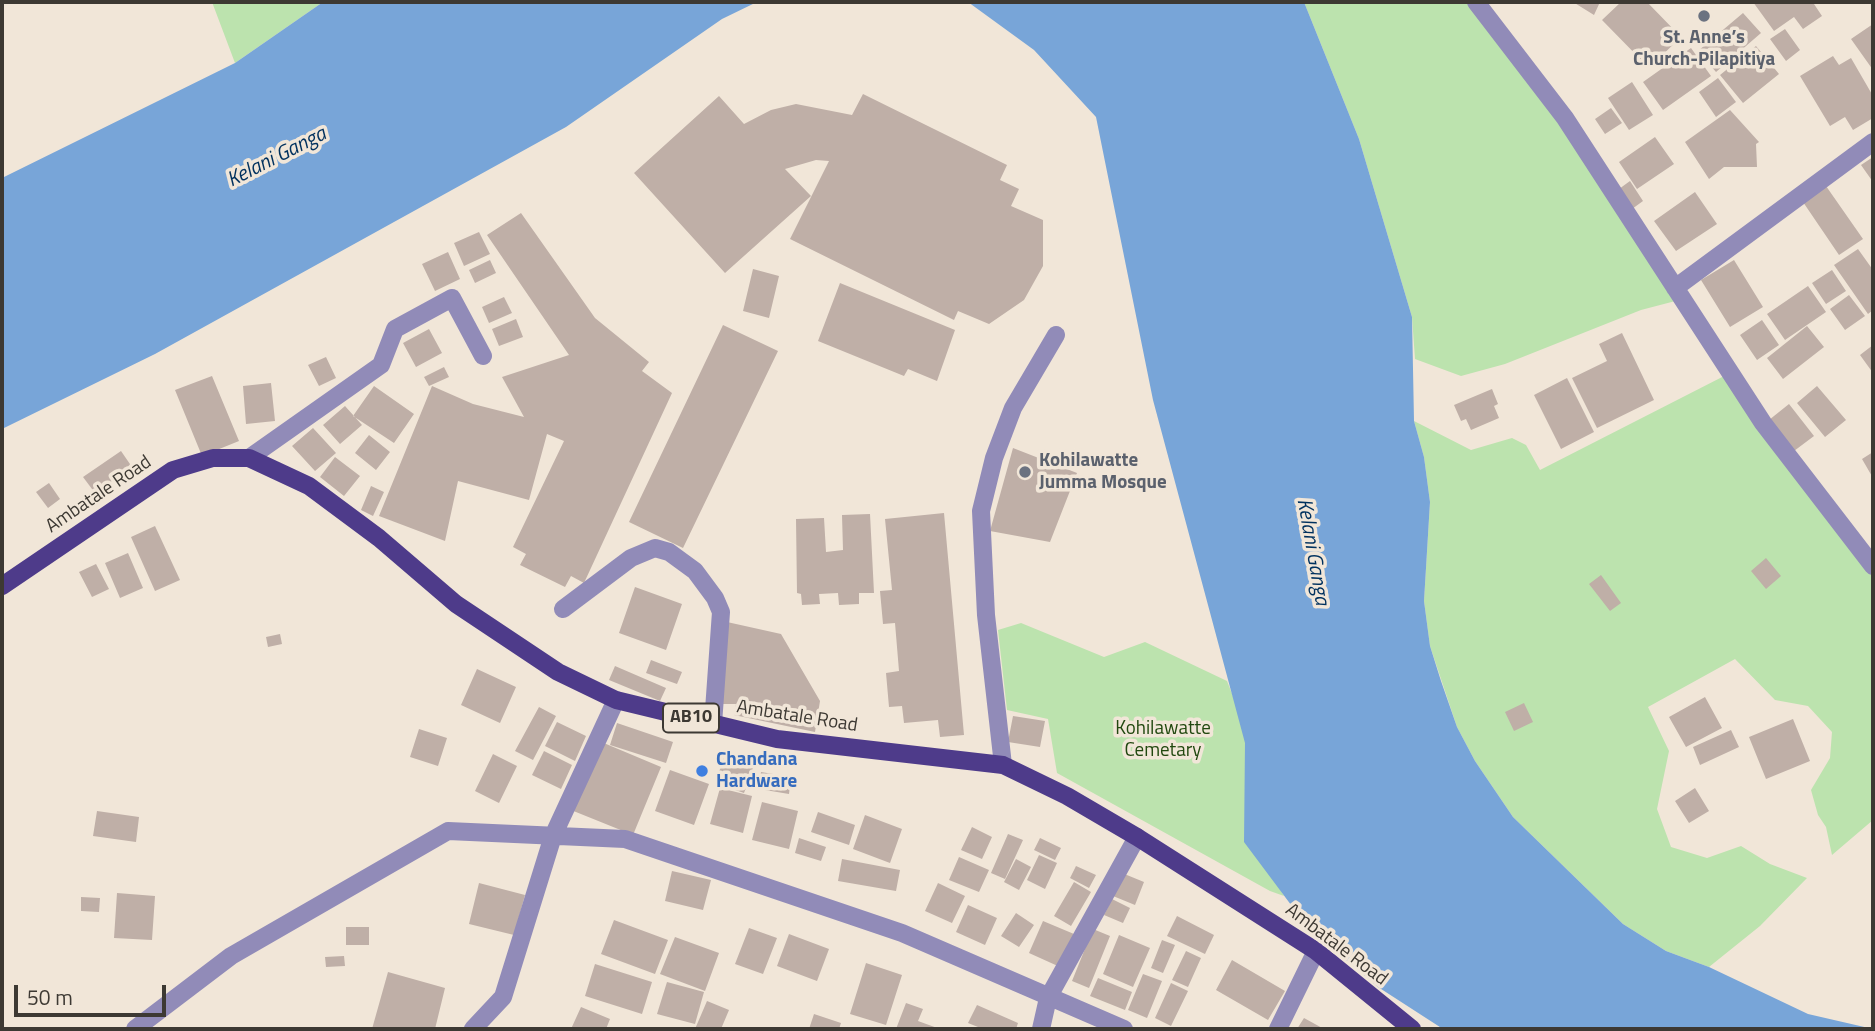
<!DOCTYPE html>
<meta charset="utf-8">
<style>
body{margin:0}
#map{position:relative;width:1875px;height:1031px;overflow:hidden;background:#f1e6d8;font-family:"Titillium Web",sans-serif}
canvas{display:block}
.frame{position:absolute;inset:0;border:4px solid #3d3933;pointer-events:none}
.scale{position:absolute;left:14px;top:985px;width:152px;height:32px;box-sizing:border-box;border:4px solid #3d3933;border-top:0;padding-left:9px;font-size:21px;line-height:24px;white-space:nowrap;color:#3d3933;-webkit-text-stroke:5px #f1e6d8;paint-order:stroke}
</style>
<div id="map">
<canvas width="1875" height="1031"></canvas>
<div class="frame"></div>
<div class="scale">50 m</div>
</div>
<script>
const ctx = document.querySelector('canvas').getContext('2d');
ctx.lineJoin = 'round';
function fill(path, color) { ctx.fillStyle = color; ctx.fill(path, 'evenodd'); }
const shape = rows => new Path2D(rows.map(r => 'M' + r).join(''));
function trace(path, color, width, dash) { ctx.strokeStyle = color; ctx.lineWidth = width; ctx.lineCap = dash ? 'butt' : 'round'; ctx.setLineDash(dash || []); ctx.stroke(path); }
function drawText(font, color, halo, rows, align = 'center') {
  ctx.font = font + ' "Titillium Web",sans-serif'; ctx.lineWidth = 7; ctx.setLineDash([]); ctx.textBaseline = 'middle'; ctx.strokeStyle = halo; ctx.fillStyle = color; for (const [text, x, y, turn = 0] of rows) {
    ctx.save(); ctx.translate(x, y); ctx.rotate((+turn || 0) * Math.PI / 180); ctx.textAlign = isNaN(turn) ? turn : align; if (halo) ctx.strokeText(text, 0, 0); ctx.fillText(text, 0, 0); ctx.restore();
  }
}
const green = shape([
 [212,2,323,2,235,63],
 [1304,2,1476,2,1683,299,1641,310,1505,364,1461,376,1415,359,1412,317,1359,139],
 [1730,373,1873,566,1873,820,1832,855,1826,827,1818,815,1811,790,1830,758,1832,732,1808,706,1775,700,1735,659,1648,707,1669,751,1657,809,1671,847,1707,858,1741,846,1770,864,1807,878,1760,926,1709,967,1666,951,1623,924,1513,817,1475,761,1457,727,1430,646,1424,601,1430,502,1424,457,1414,421,1471,450,1512,438,1526,445,1540,470],
 [1021,623,1104,657,1145,642,1227,681,1250,739,1251,837,1284,896,1270,891,1057,773,1048,719,1007,710,998,630]
]);
const water = shape([
 [323,2,757,2,722,19,566,127,155,354,2,429,2,178,235,63],
 [968,2,1304,2,1359,139,1412,317,1414,421,1424,457,1430,502,1424,601,1430,646,1441,681,1457,727,1475,761,1513,817,1623,924,1666,951,1709,967,1808,1014,1873,1029,1443,1029,1378,987,1309,929,1244,842,1245,743,1153,400,1096,117,1034,50]
]);
const building = shape([
 [1573,2,1600,2,1594,15],
 [1621,2,1647,2,1681,37,1649,68,1602,20],
 [1753,2,1816,2,1814,4,1822,16,1803,29,1794,17,1774,31],
 [1743,13,1761,33,1716,72,1698,51],
 [1873,24,1873,70,1851,39],
 [1785,29,1800,50,1786,61,1770,39],
 [1756,46,1779,74,1743,103,1720,75],
 [1691,48,1711,76,1663,110,1643,82],
 [1833,56,1839,65,1851,58,1873,96,1873,118,1853,130,1845,117,1830,126,1800,76],
 [1718,78,1736,102,1716,117,1699,92],
 [1632,82,1653,115,1629,130,1608,98],
 [863,94,1007,165,1000,180,1019,189,1011,206,1043,220,1043,266,1024,300,989,324,958,311,954,320,790,239,829,161,816,160,785,169,811,196,725,273,634,173,719,96,744,124,771,110,796,104,852,115],
 [1611,108,1622,123,1605,134,1595,119],
 [1730,110,1759,142,1756,144,1757,167,1724,167,1709,179,1685,142],
 [1655,137,1674,164,1637,189,1619,162],
 [1873,157,1873,182,1861,165],
 [1630,181,1643,201,1632,209,1619,189],
 [1826,186,1863,239,1839,255,1803,202],
 [1695,192,1717,224,1676,251,1654,221],
 [521,213,595,318,649,362,642,371,672,393,584,583,571,576,565,587,520,565,526,554,513,547,564,441,547,434,529,500,458,481,445,541,379,516,432,386,473,404,524,417,502,377,569,355,487,235],
 [479,232,490,254,464,266,454,243],
 [1858,249,1873,270,1873,310,1868,314,1834,265],
 [448,252,460,279,435,291,422,264],
 [490,260,496,273,475,283,469,270],
 [1734,260,1763,307,1730,327,1701,280],
 [753,269,779,276,769,318,743,311],
 [1832,270,1846,291,1826,304,1812,283],
 [840,283,955,330,937,381,908,369,904,376,818,341],
 [1808,286,1826,312,1785,340,1767,314],
 [1849,295,1865,316,1845,330,1830,309],
 [504,297,512,313,489,323,482,307],
 [516,319,523,337,499,346,492,329],
 [1762,320,1779,345,1757,360,1740,335],
 [723,325,778,351,683,548,629,522],
 [1807,326,1824,347,1783,379,1767,358],
 [429,329,442,353,416,367,403,343],
 [1622,333,1654,400,1597,428,1572,378,1607,361,1599,344],
 [1873,345,1873,373,1860,355],
 [326,357,336,378,319,386,308,365],
 [444,367,449,377,429,386,424,377],
 [212,376,239,441,202,456,175,390],
 [1567,378,1594,432,1561,449,1534,395],
 [271,383,275,421,246,424,243,386],
 [374,386,414,414,394,443,353,416],
 [1817,386,1846,420,1825,437,1797,403],
 [1492,389,1498,404,1494,406,1499,418,1471,430,1466,419,1461,421,1454,405],
 [1789,404,1814,436,1794,451,1769,420],
 [345,406,362,425,340,444,323,425],
 [313,428,336,453,315,471,292,446],
 [369,435,390,452,376,470,355,453],
 [1013,448,1077,473,1050,542,990,531],
 [121,451,132,467,95,493,83,477],
 [1873,452,1873,478,1862,459],
 [335,457,360,476,344,496,320,477],
 [49,483,60,499,48,508,36,492],
 [371,486,384,492,373,516,361,510],
 [944,513,964,735,940,737,938,720,904,723,902,706,889,707,886,673,899,671,895,623,883,624,880,591,892,590,885,519],
 [870,514,874,593,859,593,859,604,839,605,838,593,819,594,820,604,802,605,801,594,797,593,796,519,824,518,826,552,843,550,842,515],
 [155,526,180,580,155,591,131,537],
 [128,553,143,588,120,598,105,563],
 [1766,558,1781,576,1766,589,1751,571],
 [96,564,109,589,92,597,79,572],
 [1601,575,1621,603,1610,611,1589,584],
 [635,587,682,604,666,650,619,633],
 [727,622,781,634,820,701,815,732,734,715,736,704,719,704],
 [280,634,282,644,268,647,266,637],
 [651,660,682,672,677,684,646,673],
 [615,666,666,688,660,701,609,680],
 [477,669,516,687,500,723,461,705],
 [1705,697,1722,728,1686,747,1669,717],
 [1524,703,1533,722,1514,731,1505,712],
 [539,707,556,716,533,760,515,751],
 [1013,716,1045,721,1040,747,1008,742],
 [1793,719,1810,761,1766,779,1749,737],
 [557,722,586,736,575,761,545,746],
 [617,723,673,742,666,763,610,745],
 [419,729,447,738,438,766,410,757],
 [1731,730,1739,747,1700,765,1693,747],
 [599,741,661,767,633,835,571,810],
 [544,751,572,765,561,789,532,775],
 [493,754,517,766,499,803,475,791],
 [724,758,753,768,744,793,715,783],
 [670,770,709,784,694,825,655,811],
 [761,772,791,777,789,794,759,789],
 [720,788,752,796,743,833,710,824],
 [1695,788,1709,811,1689,823,1675,801],
 [762,802,798,811,789,849,752,840],
 [97,811,139,817,136,842,93,836],
 [818,812,855,825,849,845,811,832],
 [865,815,902,829,890,863,853,849],
 [972,827,992,837,982,859,961,850],
 [1008,834,1023,840,1005,879,991,873],
 [799,838,826,847,821,861,795,853],
 [1040,838,1061,848,1055,860,1034,850],
 [1039,855,1057,863,1045,889,1027,880],
 [959,857,989,870,979,892,949,880],
 [842,859,900,870,896,891,838,881],
 [1016,859,1031,867,1019,890,1004,882],
 [1076,866,1096,875,1089,888,1070,878],
 [672,871,711,880,703,910,665,901],
 [1122,873,1144,882,1135,905,1113,896],
 [1074,882,1091,892,1071,926,1054,916],
 [479,883,525,895,514,935,469,924],
 [938,883,965,896,952,923,925,911],
 [117,893,155,896,152,940,114,938],
 [81,897,100,898,99,912,81,911],
 [1112,899,1130,908,1123,923,1104,915],
 [968,905,997,918,985,945,956,932],
 [1016,913,1034,925,1019,947,1001,936],
 [1177,916,1214,935,1205,954,1167,936],
 [614,920,668,940,655,974,601,954],
 [1043,921,1074,934,1060,967,1029,953],
 [346,927,369,927,369,945,346,945],
 [749,928,777,938,763,974,735,964],
 [1093,929,1110,936,1089,988,1072,981],
 [789,934,829,949,817,981,777,966],
 [1119,935,1150,948,1133,987,1103,974],
 [675,937,719,953,705,991,660,974],
 [1162,940,1175,945,1163,973,1151,968],
 [1186,951,1201,958,1188,987,1172,980],
 [344,956,345,966,326,967,325,957],
 [1232,960,1285,991,1268,1020,1216,990],
 [866,963,902,975,886,1025,850,1014],
 [595,964,652,982,642,1014,585,996],
 [388,972,445,988,435,1029,372,1029],
 [1143,974,1162,981,1147,1018,1128,1010],
 [1098,978,1132,992,1125,1010,1090,996],
 [667,982,704,992,695,1024,657,1014],
 [1171,983,1188,991,1171,1026,1155,1018],
 [707,1001,729,1010,721,1029,695,1029],
 [906,1003,923,1009,918,1021,940,1029,896,1029],
 [977,1005,1018,1023,1016,1029,983,1029,968,1023],
 [581,1007,610,1019,606,1029,571,1029],
 [814,1014,841,1023,839,1029,809,1029],
 [1304,1018,1324,1029,1297,1029]
]);
const minor = shape([
 [1476,2,1565,118,1763,423,1873,566],
 [1675,288,1873,142],
 [249,458,381,365,395,329,452,298,483,356],
 [563,609,631,558,655,548,669,552,695,571,715,598,721,612,713,724],
 [1003,765,986,615,981,511,994,458,1013,408,1056,335],
 [135,1029,231,956,448,831,625,839,902,933,1124,1029],
 [473,1029,503,997,553,836,616,700],
 [1041,1029,1048,998,1137,837],
 [1278,1029,1316,951]
]);
const major = shape([
 [2,586,173,470,213,458,249,458,309,486,379,538,456,604,558,672,616,700,777,739,1003,765,1067,796,1137,837,1316,951,1412,1029]
]);
const markers = [
 [1704,16,7,"#6b7280"],
 [1025,472,7,"#6b7280"],
 [702,771,7,"#3f7fe0"]
];
const shields = [
 [691,718,56]
];
const shieldNames = [
 ["AB10",691,718]
];
const worshipNames = [
 ["St. Anne’s",1704,38],
 ["Church-Pilapitiya",1704,60],
 ["Kohilawatte",1039,461,"left"],
 ["Jumma Mosque",1039,483,"left"]
];
const streetNames = [
 ["Ambatale Road",99,495,-34],
 ["Ambatale Road",797,717,9],
 ["Ambatale Road",1336,945,37]
];
const parkNames = [
 ["Kohilawatte",1163,729],
 ["Cemetary",1163,751]
];
const shopNames = [
 ["Chandana",716,760],
 ["Hardware",716,782]
];
const waterNames = [
 ["Kelani Ganga",277,158,-27],
 ["Kelani Ganga",1312,552,80]
];
fill(green, '#bce3ae');
fill(water, '#78a5d8');
fill(building, '#bfafa7');
trace(minor, '#918bb8', 18);
trace(major, '#4e3b8a', 18);
for (const [x, y, r, color] of markers) { const dot = new Path2D(); dot.arc(x, y, r, 0, 2 * Math.PI); ctx.fillStyle = color; ctx.fill(dot); trace(dot, '#f1e6d8', 2.5); }
for (const [x, y, w] of shields) { const box = new Path2D(); box.roundRect(x - w / 2, y - 14.5, w, 29, 5); ctx.fillStyle = '#f1e6d8'; ctx.fill(box); trace(box, '#3d3933', 2); }
drawText('bold 18px', '#3d3933', null, shieldNames);
drawText('bold 19px', '#5b616d', '#f1e6d8', worshipNames);
drawText('19px', '#3d3933', '#f1e6d8', streetNames);
drawText('19px', '#21480f', '#f1e6d8', parkNames);
drawText('bold 19px', '#366cbe', '#f1e6d8', shopNames, 'left');
drawText('italic 21px', '#00315e', '#f1e6d8', waterNames);
</script>
